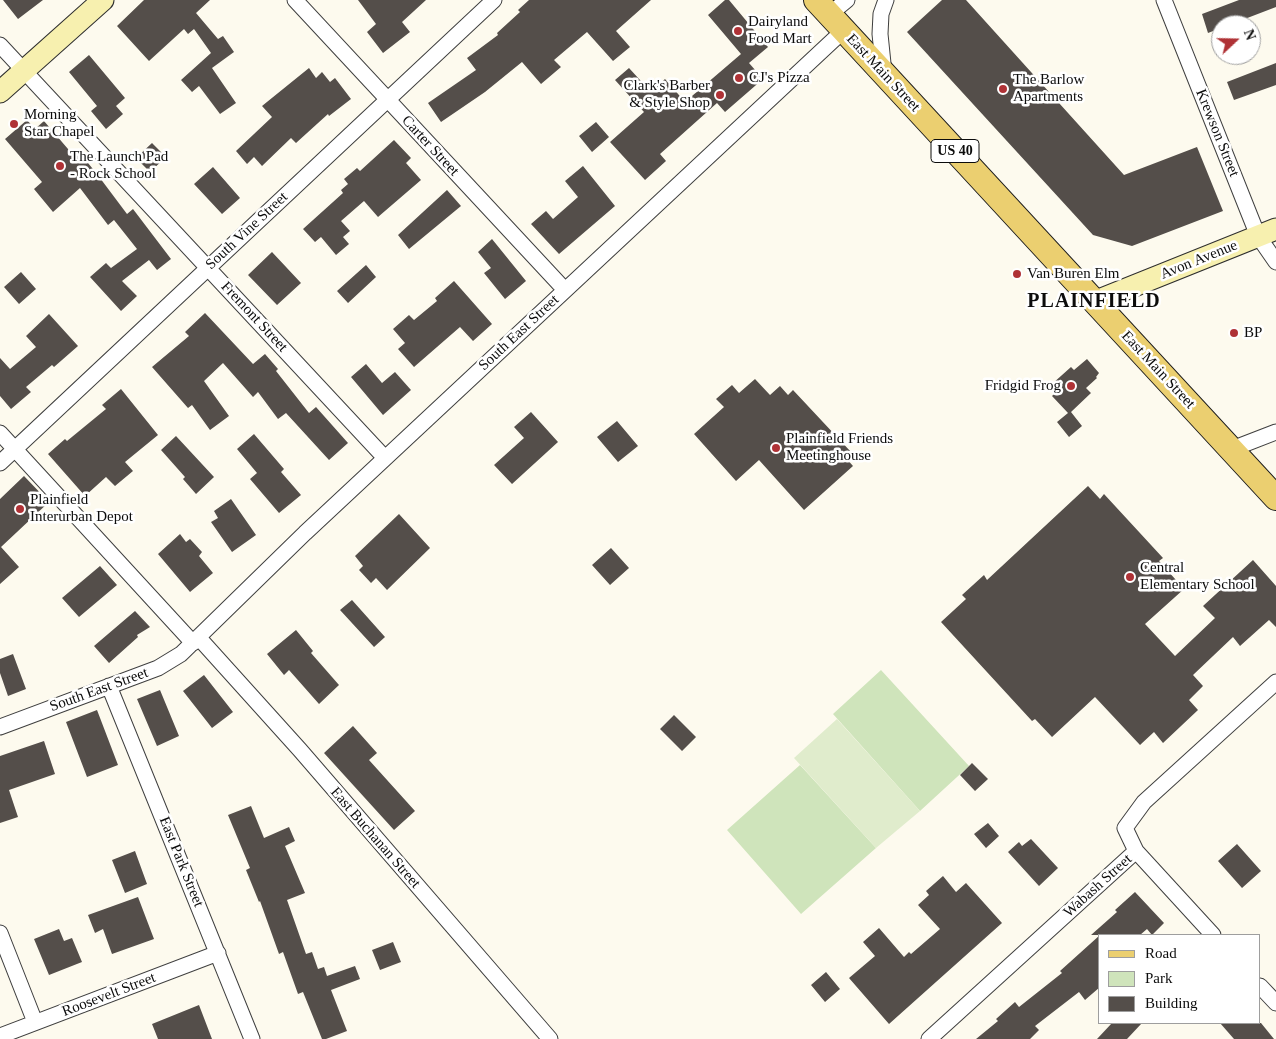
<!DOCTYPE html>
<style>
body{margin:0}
#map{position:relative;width:1276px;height:1039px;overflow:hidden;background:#fdfaee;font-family:"Times New Roman",serif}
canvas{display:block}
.legend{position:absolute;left:1098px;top:934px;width:162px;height:90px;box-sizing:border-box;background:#fff;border:1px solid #9e9e9e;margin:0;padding:6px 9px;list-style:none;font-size:15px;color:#0c0c0c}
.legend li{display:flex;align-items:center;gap:10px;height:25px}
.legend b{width:25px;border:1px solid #9e9e9e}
.north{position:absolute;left:1211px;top:15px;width:50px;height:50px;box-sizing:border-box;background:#fff;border:1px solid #9e9e9e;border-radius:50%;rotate:69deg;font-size:14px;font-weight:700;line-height:20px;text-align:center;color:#0c0c0c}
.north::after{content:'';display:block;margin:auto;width:18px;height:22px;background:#af3236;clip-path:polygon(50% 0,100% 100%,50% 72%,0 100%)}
</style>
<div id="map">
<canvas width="1276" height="1039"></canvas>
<ul class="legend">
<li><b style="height:6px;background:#ebcf70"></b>Road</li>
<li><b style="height:14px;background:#cfe4bb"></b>Park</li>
<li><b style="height:14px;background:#544e4a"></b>Building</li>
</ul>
<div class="north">N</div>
</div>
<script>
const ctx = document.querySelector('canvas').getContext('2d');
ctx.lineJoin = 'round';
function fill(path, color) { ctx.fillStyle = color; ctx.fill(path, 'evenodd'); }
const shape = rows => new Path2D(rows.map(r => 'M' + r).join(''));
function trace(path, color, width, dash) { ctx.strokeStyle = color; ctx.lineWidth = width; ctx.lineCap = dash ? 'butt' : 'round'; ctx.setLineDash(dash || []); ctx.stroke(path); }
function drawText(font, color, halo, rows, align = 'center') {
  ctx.font = font + ' "Times New Roman",serif'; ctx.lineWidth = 5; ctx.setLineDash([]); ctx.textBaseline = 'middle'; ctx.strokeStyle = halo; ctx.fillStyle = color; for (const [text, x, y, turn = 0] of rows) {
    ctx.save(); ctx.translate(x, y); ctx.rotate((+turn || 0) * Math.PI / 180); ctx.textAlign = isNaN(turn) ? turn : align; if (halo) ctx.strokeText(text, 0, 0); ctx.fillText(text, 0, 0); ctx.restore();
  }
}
const green = shape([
 [881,670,969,766,920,811,833,714],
 [800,765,876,848,801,914,727,830]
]);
const pitch = shape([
 [837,719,920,811,876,848,794,758]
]);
const building = shape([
 [3,0,43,0,18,19],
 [144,0,210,0,196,13,218,39,223,36,234,52,212,68,236,103,220,114,199,86,192,92,181,80,211,53,194,29,188,34,184,29,149,61,117,26],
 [358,0,426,0,402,22,410,32,383,53,367,32,376,24],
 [529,0,651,0,616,31,630,47,613,61,587,32,554,60,561,67,541,84,522,62,485,92,441,122,428,103,476,70,467,58,498,35,497,33,520,12,518,10],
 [725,0,729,0,768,47,749,63,763,79,725,112,717,103,660,154,666,161,645,180,610,142,644,112,615,80,629,68,651,92,665,79,685,102,741,54,708,15],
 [942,0,966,0,1124,175,1197,147,1223,211,1132,246,1093,235,907,32],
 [1239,0,1276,0,1276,7,1229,25,1221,25,1221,28,1208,33,1202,14],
 [89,55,125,98,116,106,123,114,106,129,91,111,97,106,69,72],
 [1276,63,1276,85,1234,100,1227,82],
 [309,68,316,78,322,72,330,82,335,78,351,99,329,116,328,114,296,143,291,138,262,166,254,157,247,164,236,151,272,117,262,106],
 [27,120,35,129,44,121,74,156,79,152,97,174,127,214,133,209,171,259,157,270,149,260,122,281,137,296,121,311,90,277,106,263,111,268,137,249,114,220,108,225,80,188,53,212,34,189,42,182,5,139],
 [596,122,609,137,592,152,579,136],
 [394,140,411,158,406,163,421,180,378,217,364,201,341,221,350,231,343,237,349,244,336,255,321,237,315,242,303,229,343,193,341,190,348,184,344,179,357,168,360,171],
 [152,143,166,157,150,172,136,158],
 [583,166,615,206,559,254,531,224,546,211,553,219,578,197,565,181],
 [213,167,240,198,222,214,194,184],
 [447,190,461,206,409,249,398,235],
 [492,239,526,281,505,299,484,273,491,268,478,252],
 [272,252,301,283,277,305,248,275],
 [366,265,376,277,348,303,337,291],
 [21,272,36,289,19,304,4,287],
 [454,281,492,324,473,341,460,327,414,367,398,349,405,343,393,329,409,315,414,320,437,301,435,298],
 [205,313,253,364,265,354,278,369,276,371,309,413,316,407,348,443,329,460,286,413,278,419,258,392,253,397,223,363,204,381,229,416,210,430,192,405,188,408,152,367,189,336,185,332],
 [49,314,78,346,54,367,52,365,26,387,31,392,11,409,0,396,0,358,10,369,36,347,26,336],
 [1087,359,1099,373,1096,377,1097,378,1086,388,1091,393,1071,412,1082,426,1069,437,1057,422,1068,413,1052,396,1058,390,1052,384,1071,367,1074,370],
 [366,364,382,383,395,372,411,390,383,415,351,377],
 [755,379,770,395,780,386,788,395,793,390,851,452,845,457,853,466,804,510,759,460,736,481,694,434,724,407,716,399,732,385,739,393],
 [121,389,158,435,125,462,133,471,115,486,106,477,85,496,48,454,65,439,67,441,106,409,102,405],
 [531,412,558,442,512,484,494,465,524,438,514,427],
 [617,421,638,446,618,462,597,437],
 [254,434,284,469,281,472,301,495,279,513,250,479,257,473,237,449],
 [176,436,214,477,196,494,183,479,185,477,161,450],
 [24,476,49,502,1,547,19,567,0,584,0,499],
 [1088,486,1100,499,1104,494,1163,558,1159,561,1184,589,1145,624,1175,656,1215,618,1203,606,1253,560,1276,586,1276,627,1269,620,1240,646,1233,637,1193,675,1203,686,1189,700,1198,710,1163,743,1154,732,1140,745,1095,697,1052,737,1035,719,1032,721,941,622,966,599,962,595,984,575,987,580],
 [231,499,256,535,232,552,211,522,218,518,214,511],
 [399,514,430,548,387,590,376,578,371,583,359,570,363,566,355,556],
 [180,534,186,542,190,539,202,552,199,556,213,573,190,592,158,554],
 [611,548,629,568,610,585,592,565],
 [100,566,117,585,79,617,62,598],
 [352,600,385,637,374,647,340,610],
 [135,611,150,627,137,635,138,637,109,663,94,646],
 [296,630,313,651,311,653,339,685,319,704,289,670,284,675,267,654],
 [13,654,26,689,8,696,0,673,0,659],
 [204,675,233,712,212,728,183,691],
 [160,690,179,736,157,746,137,699],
 [97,710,118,765,87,777,66,722],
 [674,715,696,737,682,751,660,729],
 [353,726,377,753,369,760,415,811,394,830,324,753],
 [44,741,55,774,9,790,18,817,0,823,0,756],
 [972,763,988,779,975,791,960,775],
 [251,806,264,838,289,827,295,841,285,846,305,893,287,900,306,954,312,952,318,969,324,967,327,976,355,966,360,979,331,990,347,1031,326,1039,322,1039,303,992,298,994,283,952,279,954,260,901,259,902,246,870,250,868,228,815],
 [988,823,999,836,986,848,974,834],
 [1031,839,1058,868,1039,886,1008,852,1019,842,1022,846],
 [1237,844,1261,871,1242,888,1218,861],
 [135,851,147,884,125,893,112,860],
 [943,876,956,892,966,883,1002,923,889,1024,849,978,875,956,863,942,879,928,904,957,909,952,911,954,940,929,918,905,929,895,926,891],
 [1135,892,1164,923,1152,935,1147,929,1140,935,1100,935,1100,987,1085,1000,1079,992,1035,1026,1039,1030,1030,1039,976,1039,998,1021,996,1019,1015,1002,1019,1007,1062,973,1060,971,1100,935,1091,935,1117,912,1115,910],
 [138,897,154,939,112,954,103,929,95,933,88,915],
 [59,929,64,941,72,938,82,962,49,975,34,939],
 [393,942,401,962,380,970,372,950],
 [826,972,840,989,825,1002,811,985],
 [199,1005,212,1039,158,1039,152,1024],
 [1112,1023,1142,1023,1127,1039,1097,1039],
 [1220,1023,1261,1023,1274,1039,1234,1039]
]);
const street = shape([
 [295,0,565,290],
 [1164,0,1258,236,1276,262],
 [830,14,847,0],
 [0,45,385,458],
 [884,73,880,34,881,14,886,0],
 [0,433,193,643],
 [1232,449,1276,432],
 [0,463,494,0],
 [199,638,300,750,550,1039],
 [109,686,252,1039],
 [0,727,158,668,181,654,305,533,843,31],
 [0,933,35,1022],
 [1213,935,1136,851,1125,828,1144,802,1276,682],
 [1260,986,1276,1003],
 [0,1036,218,953],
 [929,1039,1136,851]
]);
const secondary = shape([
 [0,92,103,0],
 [1094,302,1276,229]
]);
const primary = shape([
 [816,0,1276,498]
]);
const markers = [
 [738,31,5,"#af3236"],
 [739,78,5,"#af3236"],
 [1003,89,5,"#af3236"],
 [720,95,5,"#af3236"],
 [14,124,5,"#af3236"],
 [60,166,5,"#af3236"],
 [1017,274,5,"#af3236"],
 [1234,333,5,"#af3236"],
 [1071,386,5,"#af3236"],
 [776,448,5,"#af3236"],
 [20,509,5,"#af3236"],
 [1130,577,5,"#af3236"]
];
const shields = [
 [955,151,48]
];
const shieldNames = [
 ["US 40",955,151]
];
const poiNames = [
 ["Dairyland",748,22],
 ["Food Mart",748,39],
 ["CJ's Pizza",749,78],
 ["The Barlow",1013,80],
 ["Apartments",1013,97],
 ["Clark's Barber",710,86,"right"],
 ["& Style Shop",710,103,"right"],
 ["Morning",24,115],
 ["Star Chapel",24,132],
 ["The Launch Pad",70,157],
 ["- Rock School",70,174],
 ["Van Buren Elm",1027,274],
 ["BP",1244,333],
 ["Fridgid Frog",1061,386,"right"],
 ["Plainfield Friends",786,439],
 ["Meetinghouse",786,456],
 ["Plainfield",30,500],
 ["Interurban Depot",30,517],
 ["Central",1140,568],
 ["Elementary School",1140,585]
];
const streetNames = [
 ["East Main Street",883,73,47],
 ["Krewson Street",1217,133,68],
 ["Carter Street",430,146,47],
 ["South Vine Street",247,231,-43],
 ["Avon Avenue",1199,260,-22],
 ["Fremont Street",254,317,47],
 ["South East Street",519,333,-43],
 ["East Main Street",1158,370,47],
 ["South East Street",99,690,-20],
 ["East Buchanan Street",375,838,49],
 ["East Park Street",181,862,68],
 ["Wabash Street",1098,886,-42],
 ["Roosevelt Street",109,995,-21]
];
const districtNames = [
 ["PLAINFIELD",1094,302]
];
fill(green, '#cfe4bb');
fill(pitch, '#e0eccc');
fill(building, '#544e4a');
trace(street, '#3f3f3f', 17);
trace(secondary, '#2e2e2e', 23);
trace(primary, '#1d1d1d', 26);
trace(street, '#fff', 15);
trace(secondary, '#f7f0af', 21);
trace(primary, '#ebcf70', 24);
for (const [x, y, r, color] of markers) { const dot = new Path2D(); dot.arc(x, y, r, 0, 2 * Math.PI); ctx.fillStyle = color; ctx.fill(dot); trace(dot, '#fff', 2); }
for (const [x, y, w] of shields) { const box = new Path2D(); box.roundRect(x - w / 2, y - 11.5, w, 23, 4); ctx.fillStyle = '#fff'; ctx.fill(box); trace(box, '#0c0c0c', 1); }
drawText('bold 14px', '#0c0c0c', null, shieldNames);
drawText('15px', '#0c0c0c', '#fff', poiNames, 'left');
drawText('15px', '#0c0c0c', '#fff', streetNames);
ctx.letterSpacing = '1px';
drawText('bold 20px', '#0c0c0c', '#fff', districtNames);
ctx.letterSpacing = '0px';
</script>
